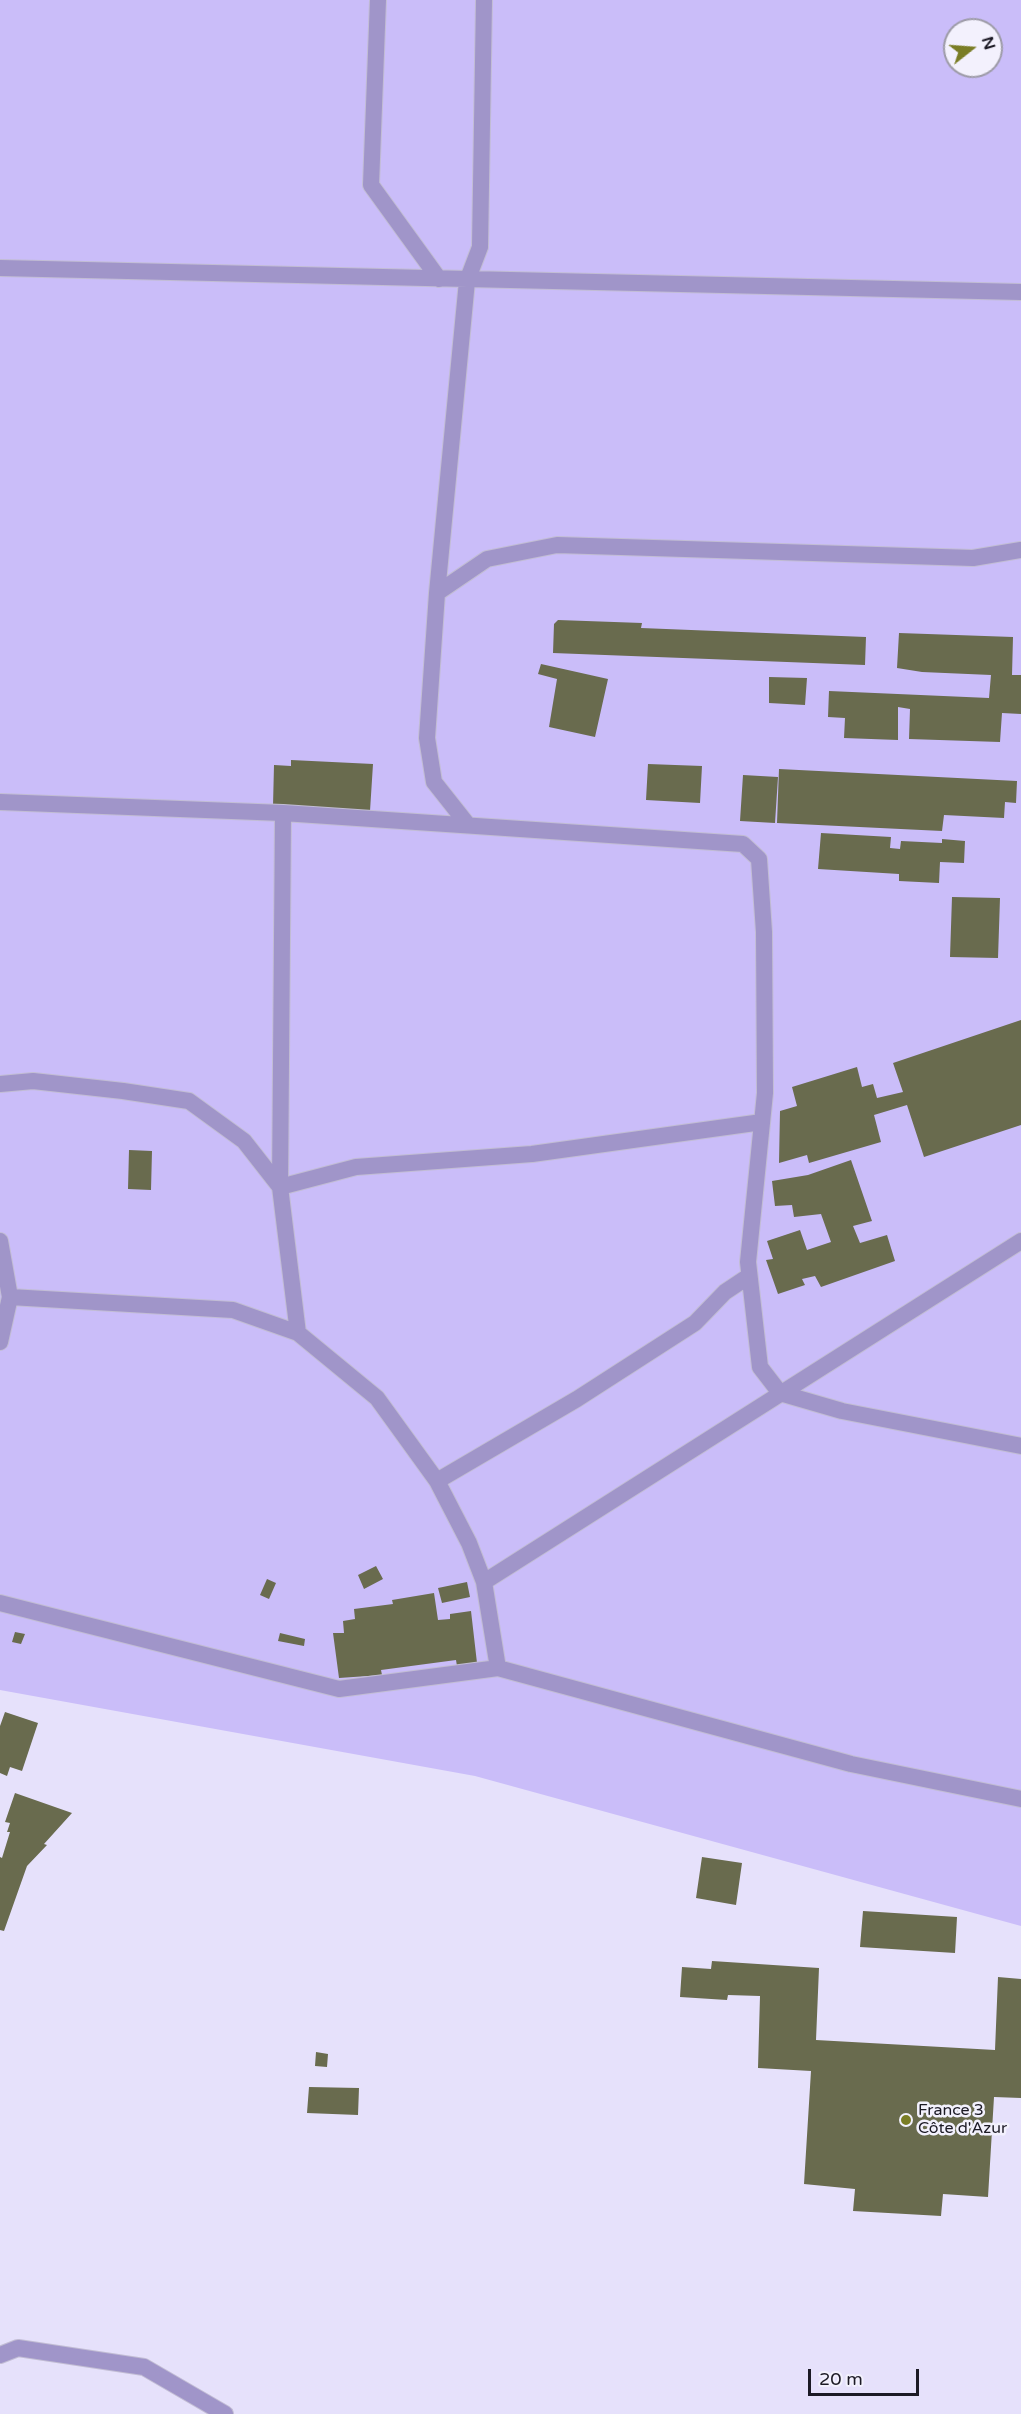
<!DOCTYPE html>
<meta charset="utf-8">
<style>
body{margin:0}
#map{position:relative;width:1021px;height:2414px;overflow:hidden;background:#e6e1fb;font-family:"Varela Round",sans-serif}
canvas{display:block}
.north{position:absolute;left:943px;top:18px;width:60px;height:60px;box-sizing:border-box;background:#f3f1fd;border:2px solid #9d9ba7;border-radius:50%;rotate:73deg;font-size:16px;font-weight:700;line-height:24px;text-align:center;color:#1c1a25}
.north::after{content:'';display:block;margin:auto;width:21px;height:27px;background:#7a7d26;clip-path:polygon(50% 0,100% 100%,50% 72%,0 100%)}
.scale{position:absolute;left:808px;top:2369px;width:111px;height:27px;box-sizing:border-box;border:3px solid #1c1a25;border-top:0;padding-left:8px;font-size:18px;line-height:21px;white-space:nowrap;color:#1c1a25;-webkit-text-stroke:4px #f3f1fd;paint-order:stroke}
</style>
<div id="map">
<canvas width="1021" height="2414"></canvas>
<div class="north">N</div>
<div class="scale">20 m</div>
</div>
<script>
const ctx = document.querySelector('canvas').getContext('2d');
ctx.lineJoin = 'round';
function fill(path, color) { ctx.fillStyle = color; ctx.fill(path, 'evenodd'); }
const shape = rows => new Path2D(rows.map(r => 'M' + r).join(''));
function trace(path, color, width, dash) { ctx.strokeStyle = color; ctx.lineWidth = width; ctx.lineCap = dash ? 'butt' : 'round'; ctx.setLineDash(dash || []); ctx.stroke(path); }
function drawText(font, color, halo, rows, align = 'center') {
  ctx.font = font + ' "Varela Round",sans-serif'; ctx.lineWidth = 5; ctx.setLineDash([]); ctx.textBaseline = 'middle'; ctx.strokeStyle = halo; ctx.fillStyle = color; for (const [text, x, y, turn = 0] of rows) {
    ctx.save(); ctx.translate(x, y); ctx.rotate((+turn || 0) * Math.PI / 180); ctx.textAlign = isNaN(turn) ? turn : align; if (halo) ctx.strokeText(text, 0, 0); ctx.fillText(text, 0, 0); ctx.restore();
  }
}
const green = shape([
 [0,0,1021,0,1021,1926,475,1776,0,1690],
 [955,30,991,30,991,66,955,66]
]);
const building = shape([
 [558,620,642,623,641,628,866,637,865,665,553,653,554,624],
 [899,633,1013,637,1012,675,1021,675,1021,714,1002,713,1000,742,909,739,910,709,898,707,898,740,844,738,845,718,828,717,829,691,989,698,991,675,922,672,897,668],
 [541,664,608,679,595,737,549,727,557,679,538,674],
 [769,677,807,678,805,705,769,703],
 [291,760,373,764,370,811,273,806,274,765,291,766],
 [648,764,702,766,700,803,646,800],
 [779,769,1017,781,1016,803,1005,802,1004,818,944,815,942,831,777,823],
 [743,775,778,777,775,823,740,821],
 [821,833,891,837,890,848,900,849,901,841,942,843,942,839,965,841,964,863,940,862,939,883,899,881,899,874,818,869],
 [952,897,1000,898,998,958,950,957],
 [1021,1020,1021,1125,924,1157,907,1105,874,1115,881,1142,809,1163,807,1155,779,1163,780,1111,797,1106,792,1087,857,1067,862,1087,873,1084,877,1098,903,1092,893,1063],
 [129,1150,152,1151,151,1190,128,1189],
 [851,1160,872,1221,853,1226,860,1243,887,1235,895,1261,821,1287,815,1276,802,1279,805,1285,778,1294,766,1260,773,1259,767,1241,800,1230,807,1250,831,1242,821,1214,794,1217,792,1205,775,1206,772,1181,808,1175],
 [376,1566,383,1579,364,1589,358,1575],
 [267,1579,276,1583,269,1599,260,1595],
 [467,1582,470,1597,442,1603,438,1588],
 [434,1593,438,1620,450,1619,450,1614,471,1611,477,1663,457,1666,456,1660,381,1670,382,1675,339,1678,333,1633,344,1633,343,1621,355,1619,354,1609,393,1604,392,1600],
 [15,1632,25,1634,21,1644,12,1642],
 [280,1633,305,1639,304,1646,278,1641],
 [5,1712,38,1723,22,1771,10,1767,7,1776,0,1773,0,1726],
 [15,1793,72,1813,44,1844,47,1845,27,1866,4,1931,0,1930,0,1857,2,1858,10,1832,7,1832,10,1823,5,1822],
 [702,1857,742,1863,736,1905,696,1898],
 [863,1911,957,1917,955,1953,860,1947],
 [712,1961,819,1968,816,2040,995,2050,998,1977,1021,1979,1021,2098,994,2097,988,2197,943,2194,941,2216,853,2211,855,2189,804,2184,811,2071,758,2068,760,1996,728,1995,727,2000,680,1997,682,1967,711,1969],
 [316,2052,328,2054,327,2067,315,2066],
 [309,2087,359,2088,358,2115,307,2113]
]);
const service = shape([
 [378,0,371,185,439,279],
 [0,268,1021,292],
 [437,593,487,559,557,545,973,558,1021,550],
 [0,802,283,813,743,844,759,859,764,932,765,1093,748,1262,760,1367,780,1393,842,1411,1021,1446],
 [283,813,280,1187,298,1333],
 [468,825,434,782,427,738,437,593,467,281,480,247,484,0],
 [0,1084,33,1081,123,1091,189,1101,244,1141,280,1187,356,1167,532,1154,762,1122],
 [0,1241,10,1297,0,1342],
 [1021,1241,484,1582,498,1668,851,1764,1021,1799],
 [10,1297,233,1310,298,1333,377,1398,437,1481,469,1543,484,1582],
 [437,1481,577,1399,695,1323,725,1292,749,1276],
 [0,1603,339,1689,498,1668]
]);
const minor = shape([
 [0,2355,18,2348,144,2367,225,2414]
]);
const markers = [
 [906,2120,6,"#7a7d26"]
];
const poiNames = [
 ["France 3",918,2111],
 ["Côte d'Azur",918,2129]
];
fill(green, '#cabdf9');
fill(building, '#696b4e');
trace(service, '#c2bdd4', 18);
trace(minor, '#c2bdd4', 18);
trace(service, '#a095c9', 16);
trace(minor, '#a095c9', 16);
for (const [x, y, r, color] of markers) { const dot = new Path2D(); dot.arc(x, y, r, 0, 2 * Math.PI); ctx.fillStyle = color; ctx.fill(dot); trace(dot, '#f3f1fd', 2); }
drawText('16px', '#1c1a25', '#f3f1fd', poiNames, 'left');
</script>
